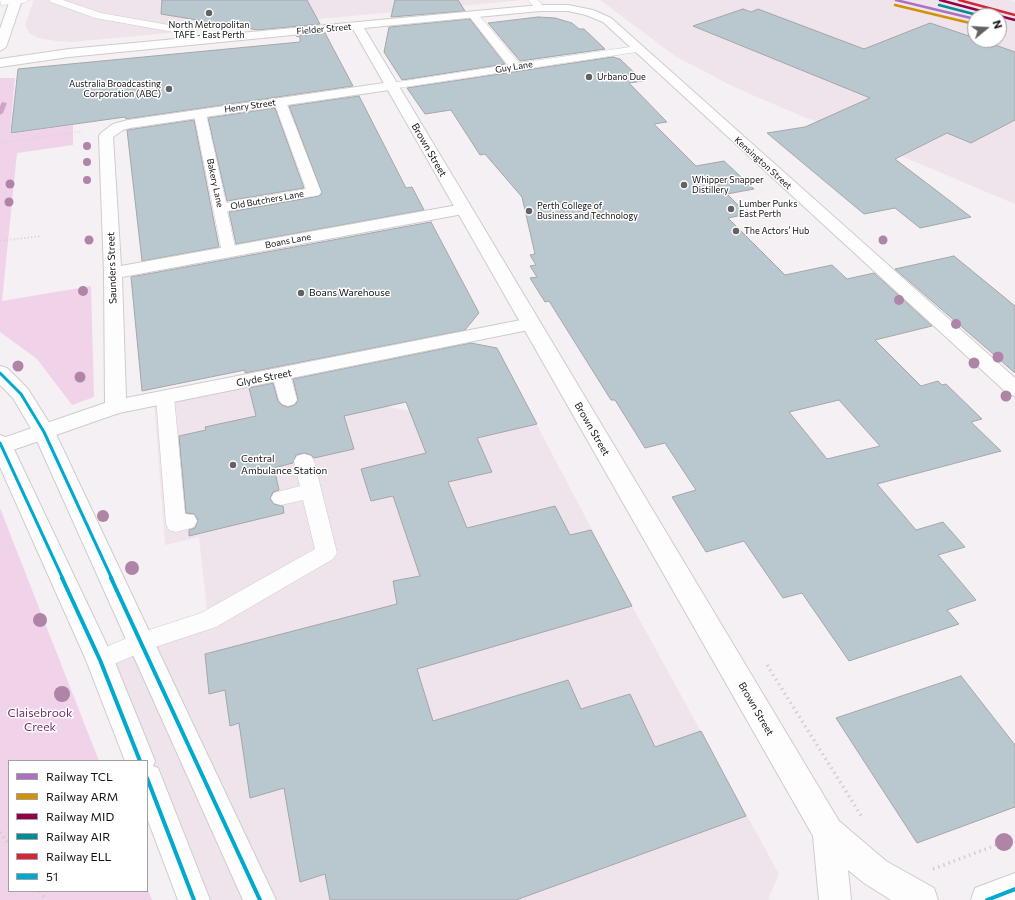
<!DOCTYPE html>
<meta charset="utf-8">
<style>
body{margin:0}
#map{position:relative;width:1015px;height:900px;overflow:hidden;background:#f5f0f4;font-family:Commissioner,sans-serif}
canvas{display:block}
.legend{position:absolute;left:8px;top:760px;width:140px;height:132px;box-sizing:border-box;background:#fff;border:1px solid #a2a0a1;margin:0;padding:5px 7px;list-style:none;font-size:12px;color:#161215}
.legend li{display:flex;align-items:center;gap:8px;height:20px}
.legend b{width:20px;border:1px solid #a2a0a1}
.north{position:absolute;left:967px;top:8px;width:40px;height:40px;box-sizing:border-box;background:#fff;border:1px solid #a2a0a1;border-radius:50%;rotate:72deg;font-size:11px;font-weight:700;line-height:16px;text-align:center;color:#161215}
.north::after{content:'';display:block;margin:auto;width:14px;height:18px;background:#646063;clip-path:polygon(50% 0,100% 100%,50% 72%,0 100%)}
</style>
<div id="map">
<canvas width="1015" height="900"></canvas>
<ul class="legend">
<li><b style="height:5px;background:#ab72c2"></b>Railway TCL</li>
<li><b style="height:5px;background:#d19203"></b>Railway ARM</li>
<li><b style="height:5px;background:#910048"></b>Railway MID</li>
<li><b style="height:5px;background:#008c95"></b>Railway AIR</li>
<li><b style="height:5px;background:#d32737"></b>Railway ELL</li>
<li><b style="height:5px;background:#00a9ce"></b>51</li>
</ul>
<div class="north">N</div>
</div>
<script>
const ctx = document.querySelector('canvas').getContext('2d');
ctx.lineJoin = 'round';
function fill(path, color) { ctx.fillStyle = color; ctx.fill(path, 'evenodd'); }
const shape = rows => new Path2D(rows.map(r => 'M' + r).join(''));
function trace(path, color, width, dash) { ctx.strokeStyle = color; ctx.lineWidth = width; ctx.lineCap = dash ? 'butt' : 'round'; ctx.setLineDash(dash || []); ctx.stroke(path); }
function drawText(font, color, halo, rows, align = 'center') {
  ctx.font = font + ' Commissioner,sans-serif'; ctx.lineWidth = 3; ctx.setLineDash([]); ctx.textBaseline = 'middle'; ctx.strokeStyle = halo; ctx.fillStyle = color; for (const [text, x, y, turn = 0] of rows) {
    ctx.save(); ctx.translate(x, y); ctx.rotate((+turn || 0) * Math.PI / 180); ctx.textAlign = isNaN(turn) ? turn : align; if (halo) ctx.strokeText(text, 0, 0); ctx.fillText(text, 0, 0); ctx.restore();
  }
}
const built = shape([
 [34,0,523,0,72,42,56,41,39,38,29,33,25,25],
 [600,0,1009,0,1015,2,1015,204,906,158,850,132,806,118,734,87,675,56],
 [975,16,999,16,999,40,975,40],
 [328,365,334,385,385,406,409,411,517,387,632,606,779,874,768,900,206,900,147,761,100,660,208,619,199,537,165,545,154,400]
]);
const green = shape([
 [0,78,15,78,10,134,73,125,73,145,17,153,2,301,91,286,94,397,72,405,37,359,0,332],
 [0,508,99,761,9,761,9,891,147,891,147,887,152,900,0,900]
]);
const stream = shape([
 [2,102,7,103,3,113,0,115,0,106,2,102]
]);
const building = shape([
 [162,0,307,0,320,24,258,30,161,14,162,0],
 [395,0,458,0,465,11,391,17,395,0],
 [743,9,751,12,758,9,864,49,930,23,975,38,975,40,981,40,1015,52,1015,120,971,143,947,133,895,159,971,217,920,228,895,208,864,214,767,133,805,127,870,98,693,26,743,9],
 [538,17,555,18,572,23,579,29,584,29,605,49,520,61,488,23,538,17],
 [470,19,505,64,402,80,384,52,389,27,470,19],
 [325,33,353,86,126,119,125,117,11,133,18,69,300,42,300,37,296,36,325,33],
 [613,57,620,59,643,81,629,83,667,122,654,124,696,166,724,161,754,189,727,194,747,214,728,218,785,275,832,265,847,279,874,273,932,326,875,340,921,386,938,381,942,385,946,384,982,419,971,422,1001,451,877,484,916,530,943,522,965,547,938,555,976,600,947,610,959,624,849,661,802,593,783,598,744,541,706,552,672,497,696,490,665,443,645,448,615,400,611,400,549,301,545,302,530,278,537,277,530,266,536,265,530,255,535,254,522,197,485,154,480,155,451,110,425,114,407,88,613,57],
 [839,400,880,446,827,459,789,412,839,400],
 [359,96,406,188,412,187,424,210,236,244,229,212,319,196,322,193,289,106,359,96],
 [275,108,304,188,227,201,208,118,275,108],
 [194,120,219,247,142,261,127,130,194,120],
 [431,222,479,313,465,330,245,373,245,370,142,391,131,277,431,222],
 [954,256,1015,306,1015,373,895,269,954,256],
 [471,343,497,348,537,424,477,438,492,472,448,482,467,528,555,506,570,535,591,530,632,606,417,669,433,721,568,680,581,709,630,694,655,747,701,731,746,816,516,900,330,900,325,874,300,882,284,788,250,798,239,723,230,726,225,690,209,694,205,654,397,604,393,581,420,576,393,496,371,501,361,469,426,453,406,402,344,416,354,449,314,458,311,455,304,453,296,455,293,463,274,468,279,490,273,492,270,499,274,504,283,506,284,513,189,536,189,530,195,528,198,520,194,514,186,513,179,436,206,430,205,427,256,416,249,388,273,383,278,401,282,405,288,407,295,405,298,400,293,379,471,343],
 [961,676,1015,745,1015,807,917,843,836,718,961,676]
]);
const pathFar2 = shape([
 [0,91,3,82],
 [0,143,84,131]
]);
const pathFar1 = shape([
 [0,241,41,236]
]);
const path = shape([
 [767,665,862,817],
 [0,832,9,845],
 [933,869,1015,838],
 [40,891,46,900]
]);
const lane = shape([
 [0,0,29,0,24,3,1,5,0,0],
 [49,0,63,0,101,13,186,28,191,32,195,41,194,43,186,43,179,33,95,18,51,2,49,0],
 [528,0,538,0,545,8,540,11,537,10,528,0],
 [473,12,477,13,519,63,637,46,642,49,637,52,391,89,387,88,385,86,387,84,391,83,508,65,468,15,473,12],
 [280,98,286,102,321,192,319,195,314,196,227,211,236,252,234,255,229,256,224,255,222,252,194,114,200,110,206,114,226,203,306,189,274,102,280,98],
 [281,368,287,370,290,374,297,400,294,404,288,406,282,404,279,400,272,374,275,370,281,368],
 [165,391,171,393,174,397,185,514,194,515,197,521,194,527,176,532,169,530,166,524,156,397,159,393,165,391],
 [304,454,311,456,314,461,337,553,333,559,216,627,149,649,100,670,92,667,88,660,92,653,134,635,201,613,315,549,303,500,281,505,274,503,271,498,274,493,300,486,294,461,297,456,304,454]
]);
const street = shape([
 [391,82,396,83,398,86,396,89,130,128,123,130,113,137,121,266,463,204,469,206,471,209,469,212,463,214,122,277,126,398,531,318,538,320,540,324,538,328,119,413,10,451,0,453,0,439,105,403,104,273,99,136,101,133,113,124,128,120,391,82]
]);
const secondary = shape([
 [10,0,22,0,6,47,0,51,0,29,10,0],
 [540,5,568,5,593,10,611,18,1015,378,1015,396,1008,394,603,22,586,15,568,11,540,11,364,28,839,821,886,861,934,888,938,900,891,900,864,883,848,870,851,900,819,900,813,836,353,29,69,57,0,67,0,59,69,49,540,5],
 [0,366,7,368,28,389,55,432,276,900,243,900,33,432,13,398,0,385,0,366],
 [0,435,8,438,11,443,114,660,155,761,153,766,158,768,162,778,210,900,178,900,147,818,147,761,125,761,86,660,0,467,0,435]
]);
const highway = shape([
 [1015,873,1015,900,971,900,975,888,1015,873]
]);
const bus1Far1 = shape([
 [0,373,21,394,44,432,112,579],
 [0,443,63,579]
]);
const bus1 = shape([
 [62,578,100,660,140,761],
 [111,578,260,900],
 [147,778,194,900],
 [987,900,1015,889]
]);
const rail1 = shape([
 [896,0,975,19]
]);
const rail2 = shape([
 [895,5,974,24]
]);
const rail3 = shape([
 [940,0,1015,20]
]);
const rail4 = shape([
 [939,5,981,16]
]);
const rail5 = shape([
 [959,0,1015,15]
]);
const trees = [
 [87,146,4],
 [87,162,4],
 [87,180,4],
 [10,184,4.5],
 [9,202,4.5],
 [89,240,4.5],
 [883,240,4.5],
 [83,291,5],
 [899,300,5],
 [956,324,5],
 [998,357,5.5],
 [974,363,5.5],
 [18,366,5.5],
 [80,377,5.5],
 [1006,396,5.5],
 [103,516,6],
 [132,568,7],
 [40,620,7],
 [62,694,8],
 [1004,842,9]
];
const markers = [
 [209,13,4,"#646063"],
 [589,77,4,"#646063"],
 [169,89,4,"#646063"],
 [684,185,4,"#646063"],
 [731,209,4,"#646063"],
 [529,211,4,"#646063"],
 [736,231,4,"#646063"],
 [301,293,4,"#646063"],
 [233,465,4,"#646063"]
];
const farPoinames = [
 ["North Metropolitan",209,25,"center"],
 ["TAFE - East Perth",209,35,"center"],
 ["Urbano Due",597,77],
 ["Australia Broadcasting",161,84,"right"],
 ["Corporation (ABC)",161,94,"right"],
 ["Whipper Snapper",692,180],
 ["Distillery",692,190],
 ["Lumber Punks",739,204],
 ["East Perth",739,214],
 ["Perth College of",537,206],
 ["Business and Technology",537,216],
 ["The Actors’ Hub",744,231]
];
const farStreetnames = [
 ["Fielder Street",324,29,-5],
 ["Guy Lane",514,67,-9],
 ["Henry Street",250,106,-8],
 ["Kensington Street",763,163,42],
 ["Bakery Lane",215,183,78],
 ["Old Butchers Lane",267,200,-10],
 ["Boans Lane",288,241,-11]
];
const streetNames = [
 ["Brown Street",429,150,60],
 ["Saunders Street",112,268,-92],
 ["Glyde Street",264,378,-11],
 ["Brown Street",592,429,60],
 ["Brown Street",756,709,60]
];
const poiNames = [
 ["Boans Warehouse",309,293],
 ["Central",241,459],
 ["Ambulance Station",241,471]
];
const nearParknames = [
 ["Claisebrook",40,713],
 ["Creek",40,727]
];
fill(built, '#efe3ec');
fill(green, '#f1d3e9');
fill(stream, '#d1a4c5');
fill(building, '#b8c8ce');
trace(building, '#a6a6a9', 1);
trace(lane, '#cfcbce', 1);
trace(street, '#cfcbce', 2);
trace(secondary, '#cfcbce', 2);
trace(highway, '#cfcbce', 2);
trace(pathFar2, '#d0cfd0', 1.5, [0.5, 2]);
trace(pathFar1, '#d0cfd0', 2, [1, 2.5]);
trace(path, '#d0cfd0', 3.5, [1.5, 4]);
fill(lane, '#fefdfd');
fill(street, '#fefdfd');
fill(secondary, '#fefdfd');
fill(highway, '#fefdfd');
trace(bus1Far1, '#00a9ce', 3);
trace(bus1, '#00a9ce', 4);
trace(rail1, '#ab72c2', 2.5);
trace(rail2, '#d19203', 2.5);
trace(rail3, '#910048', 2.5);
trace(rail4, '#008c95', 2.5);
trace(rail5, '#d32737', 2.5);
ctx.fillStyle = '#af84a6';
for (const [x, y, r] of trees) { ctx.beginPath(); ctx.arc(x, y, r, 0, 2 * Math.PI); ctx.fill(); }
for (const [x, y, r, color] of markers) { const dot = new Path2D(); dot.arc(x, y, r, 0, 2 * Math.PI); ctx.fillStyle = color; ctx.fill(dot); trace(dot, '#fff', 1.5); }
drawText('9px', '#161215', '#fff', farPoinames, 'left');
drawText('9px', '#161215', '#fff', farStreetnames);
drawText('10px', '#161215', '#fff', streetNames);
drawText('10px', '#161215', '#fff', poiNames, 'left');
drawText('12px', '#762c67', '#fff', nearParknames);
</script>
